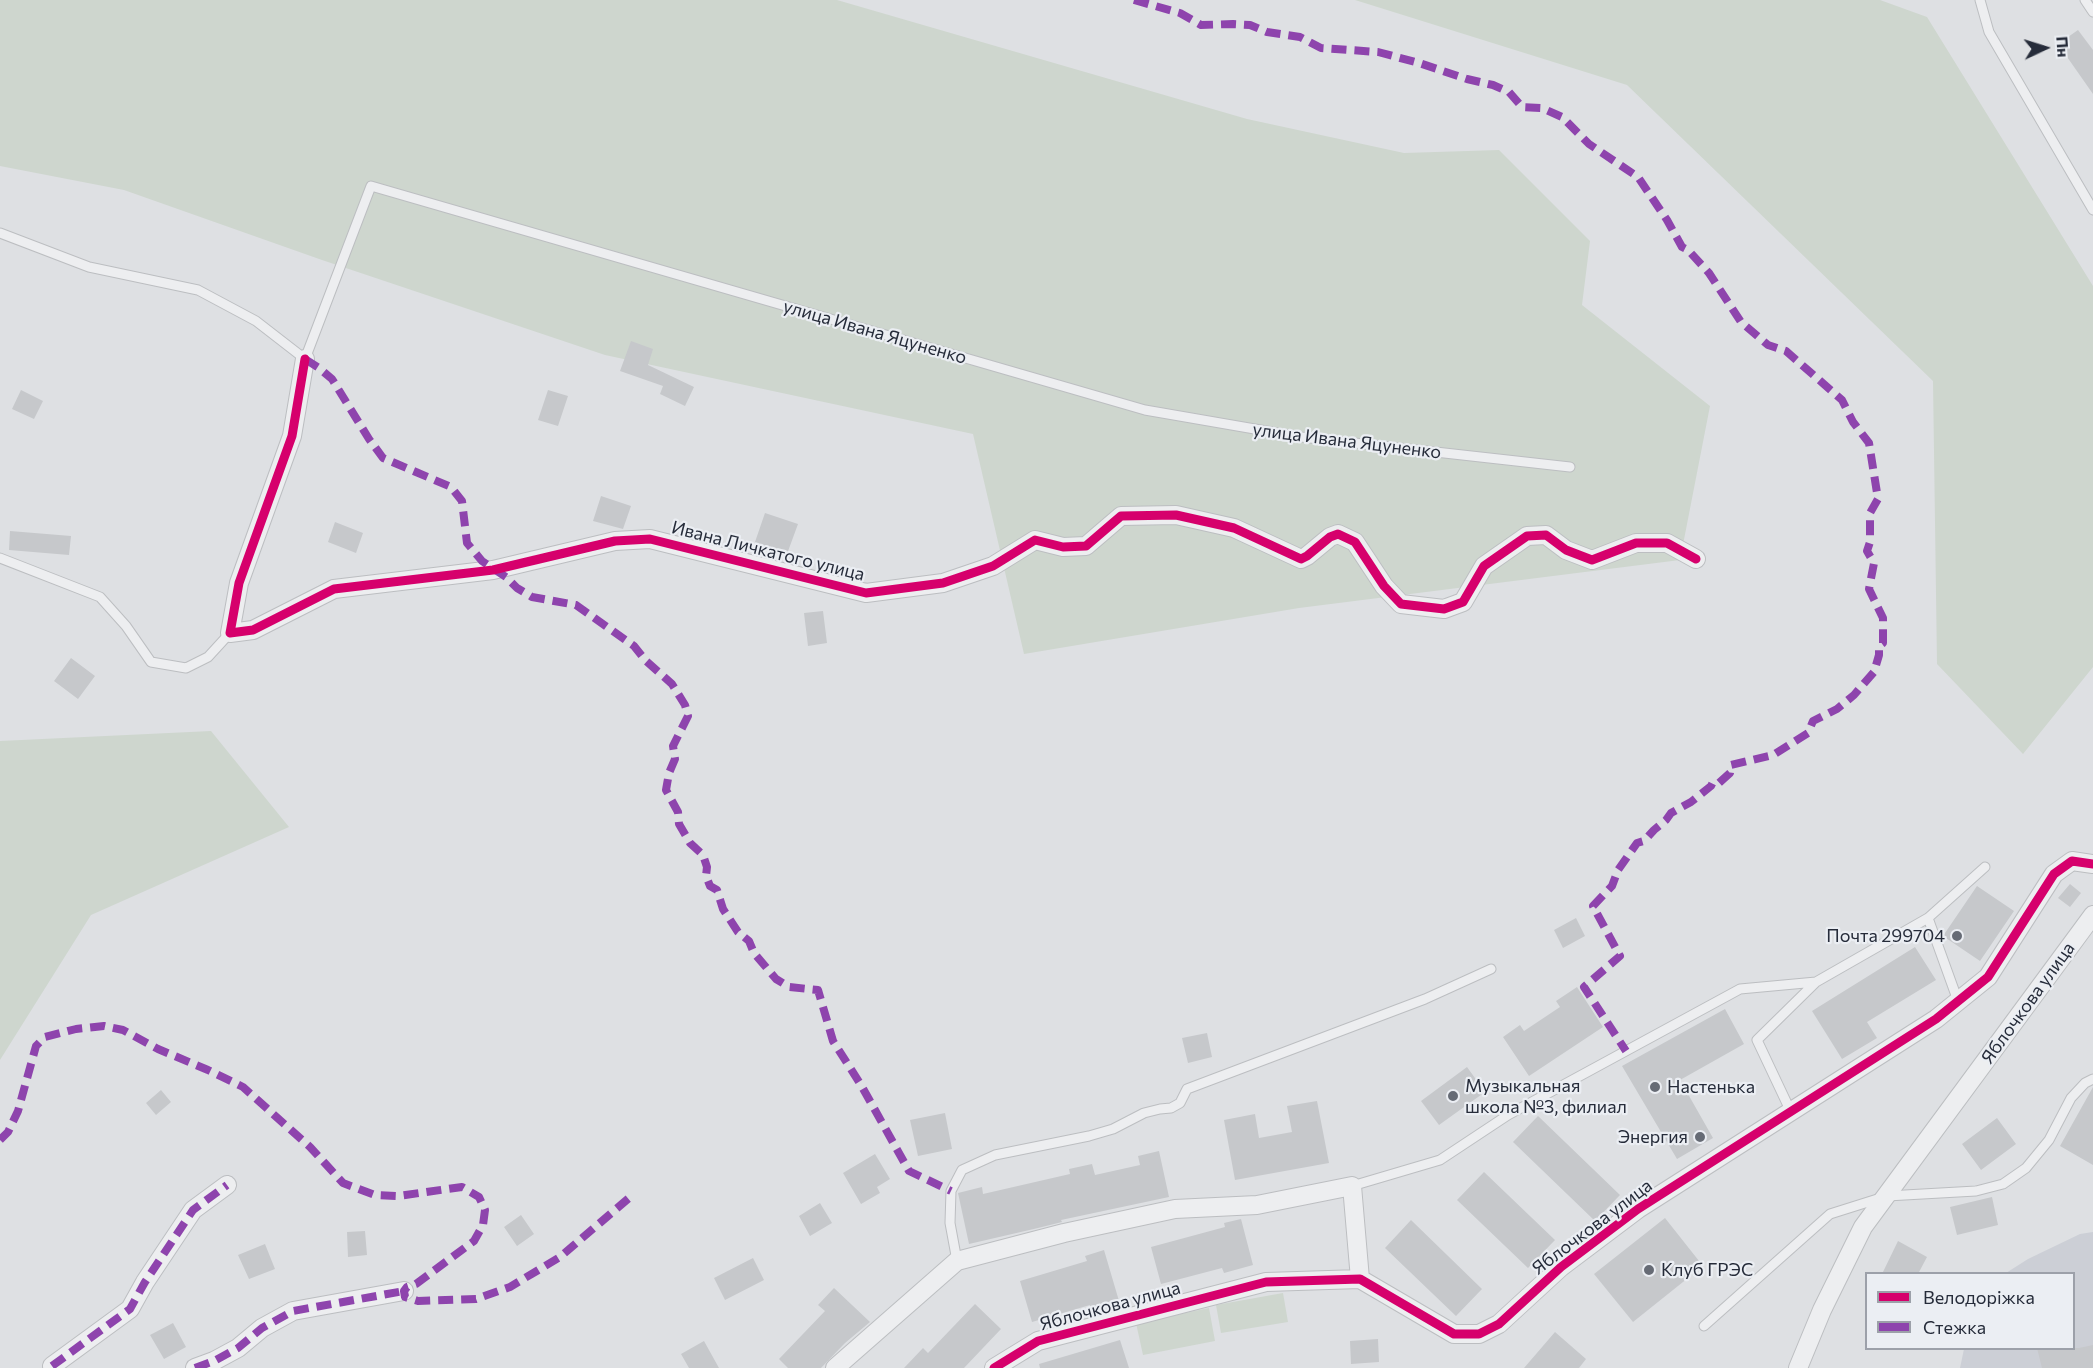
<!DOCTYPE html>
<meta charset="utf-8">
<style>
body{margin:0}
#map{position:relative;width:2093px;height:1368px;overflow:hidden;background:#dee0e3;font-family:Commissioner,sans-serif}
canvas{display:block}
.legend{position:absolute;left:1865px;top:1272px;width:210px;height:78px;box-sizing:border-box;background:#ebeef3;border:2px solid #9ca0a9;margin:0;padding:8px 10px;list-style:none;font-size:18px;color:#262c3a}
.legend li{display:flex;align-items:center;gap:12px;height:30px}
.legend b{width:30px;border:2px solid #9ca0a9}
.north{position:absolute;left:2015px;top:18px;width:60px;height:60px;-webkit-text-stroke:4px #ebeef3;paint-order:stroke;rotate:86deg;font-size:16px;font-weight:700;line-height:24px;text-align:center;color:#262c3a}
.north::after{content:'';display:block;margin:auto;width:21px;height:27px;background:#262c3a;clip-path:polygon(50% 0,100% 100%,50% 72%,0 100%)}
</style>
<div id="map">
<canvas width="2093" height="1368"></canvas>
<ul class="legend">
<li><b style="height:8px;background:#d6006c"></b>Велодоріжка</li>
<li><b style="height:8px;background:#8e44ad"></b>Стежка</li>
</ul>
<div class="north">Пн</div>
</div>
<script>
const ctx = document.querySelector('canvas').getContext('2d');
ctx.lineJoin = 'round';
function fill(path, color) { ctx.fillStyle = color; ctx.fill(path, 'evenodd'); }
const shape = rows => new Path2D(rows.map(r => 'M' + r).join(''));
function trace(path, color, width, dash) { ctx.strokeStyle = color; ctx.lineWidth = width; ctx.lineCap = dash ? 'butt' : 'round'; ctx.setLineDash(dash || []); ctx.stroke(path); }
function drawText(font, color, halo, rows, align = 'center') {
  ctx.font = font + ' Commissioner,sans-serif'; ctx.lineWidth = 4.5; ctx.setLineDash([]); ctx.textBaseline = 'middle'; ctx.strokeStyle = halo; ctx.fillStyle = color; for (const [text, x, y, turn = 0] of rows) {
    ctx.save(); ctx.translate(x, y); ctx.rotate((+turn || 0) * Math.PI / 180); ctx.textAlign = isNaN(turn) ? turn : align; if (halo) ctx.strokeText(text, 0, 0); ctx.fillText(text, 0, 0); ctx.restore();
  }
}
const built = shape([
 [2093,1232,2093,1368,1960,1368,1964,1349,2074,1348,2074,1274,2006,1273,2028,1259,2080,1234]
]);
const green = shape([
 [0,0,837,0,1247,119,1404,153,1499,150,1590,241,1582,305,1710,406,1680,560,1299,608,1024,654,973,434,605,355,322,260,124,190,0,166],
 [1355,0,1880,0,1927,17,2093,286,2093,667,2023,754,1937,664,1933,381,1627,85],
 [211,731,289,827,91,915,0,1060,0,741],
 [1283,1293,1288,1322,1221,1333,1216,1305],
 [1209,1308,1215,1341,1143,1355,1136,1323]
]);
const building = shape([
 [2078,30,2093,50,2093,94,2058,44],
 [631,341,653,349,648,365,694,387,685,406,660,394,663,386,620,371],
 [21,390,43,401,34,419,12,409],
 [548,390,568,396,558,426,538,420],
 [601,496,631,506,623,529,593,521],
 [765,513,798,524,787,554,755,542],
 [335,522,363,533,356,553,328,542],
 [10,531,71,536,69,555,9,550],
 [823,611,827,643,808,646,804,613],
 [71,658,95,676,78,699,54,681],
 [2070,884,2081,893,2070,907,2058,898],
 [1977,886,2014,911,1980,961,1943,936],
 [1576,918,1585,936,1563,948,1554,930],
 [1915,947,1936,980,1867,1022,1877,1038,1842,1059,1812,1011],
 [1577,987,1603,1027,1529,1076,1503,1037,1520,1025,1524,1031,1560,1007,1556,1001],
 [1725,1009,1744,1044,1680,1080,1713,1138,1677,1159,1622,1066],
 [1207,1033,1212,1057,1188,1063,1182,1038],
 [1467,1067,1485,1092,1439,1125,1421,1101],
 [2093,1087,2093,1165,2060,1146],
 [161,1090,171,1102,156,1115,146,1103],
 [1317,1101,1329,1163,1235,1180,1224,1120,1255,1114,1259,1138,1292,1132,1287,1106],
 [945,1113,952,1149,918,1156,910,1120],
 [1538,1116,1620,1195,1595,1221,1513,1142],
 [1997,1118,2016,1144,1981,1170,1962,1144],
 [1159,1151,1169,1197,1061,1220,1062,1222,1038,1228,969,1244,958,1193,982,1187,983,1194,1070,1174,1069,1169,1092,1164,1095,1175,1140,1165,1138,1156],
 [875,1154,890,1179,877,1187,880,1193,861,1204,843,1173],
 [1484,1172,1555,1240,1528,1268,1457,1200],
 [1992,1197,1998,1225,1957,1235,1950,1207],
 [820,1203,832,1223,810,1236,799,1216],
 [521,1215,534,1234,517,1246,504,1227],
 [1665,1218,1703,1266,1633,1322,1594,1274],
 [1241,1219,1253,1265,1224,1273,1222,1268,1161,1284,1151,1247,1225,1227,1224,1223],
 [1411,1220,1482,1289,1456,1316,1385,1248],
 [365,1231,367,1255,348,1257,347,1232],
 [1898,1241,1927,1257,1918,1274,1882,1274],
 [265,1244,275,1269,249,1279,238,1255],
 [1104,1250,1119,1301,1091,1309,1090,1305,1032,1322,1020,1281,1087,1261,1085,1256],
 [753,1258,764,1280,725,1300,714,1278],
 [834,1288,870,1322,845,1343,821,1368,788,1368,779,1359,825,1311,818,1305],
 [975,1304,1001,1329,964,1368,904,1368,923,1348,928,1353],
 [173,1323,186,1347,164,1359,150,1335],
 [1555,1332,1586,1359,1579,1368,1524,1368],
 [1378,1339,1379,1362,1351,1364,1350,1341],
 [1120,1340,1129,1368,1040,1368,1039,1364],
 [704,1341,719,1368,689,1368,681,1354],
 [2093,1345,2093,1368,2042,1368,2037,1348,2079,1348]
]);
const lane = shape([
 [1980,0,1989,32,2093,210],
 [2085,0,2093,12],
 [0,233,89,267,198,290,256,321,305,359,371,186,1145,410,1301,437,1570,467],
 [0,558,100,597,126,626,151,662,186,668,208,657,230,633],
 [1958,1001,1928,918,1985,867],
 [1791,1112,1757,1040,1816,982],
 [1352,1186,1440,1160,1508,1115,1740,989,1816,982,1928,918],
 [957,1261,950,1223,951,1191,962,1170,995,1155,1089,1136,1113,1129,1144,1113,1160,1109,1171,1108,1180,1103,1187,1089,1425,999,1491,969],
 [1704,1326,1830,1214,1887,1196,1976,1191,2003,1184,2026,1168,2049,1140,2071,1098,2085,1083,2093,1079]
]);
const street = shape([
 [305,359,292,436,239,583,230,633,253,630,334,589,493,570,615,541,650,539,866,593,943,583,993,566,1035,540,1063,547,1086,546,1121,516,1176,515,1234,528,1301,559,1307,556,1330,537,1338,534,1355,542,1384,586,1401,604,1444,609,1463,602,1484,566,1527,536,1546,535,1566,550,1592,560,1636,543,1667,543,1696,559],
 [52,1366,130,1309,145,1282,193,1210,227,1185],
 [195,1368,214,1361,238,1348,262,1328,293,1311,404,1291],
 [835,1368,957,1261,1064,1233,1175,1209,1257,1205,1352,1186,1360,1279],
 [994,1368,1038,1341,1266,1282,1360,1279,1454,1334,1479,1334,1499,1324,1561,1267,1638,1209,1936,1019,1988,977,2054,874,2072,861,2093,864],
 [1798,1368,1822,1310,1863,1227,2093,915]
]);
const quiet = shape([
 [1134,0,1180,13,1201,25,1233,24,1250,25,1267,32,1300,37,1321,48,1378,52,1419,63,1467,79,1493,85,1509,92,1522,107,1542,108,1562,117,1589,144,1638,177,1667,220,1682,247,1688,250,1709,273,1741,322,1768,345,1786,351,1842,400,1853,422,1869,443,1878,499,1870,513,1870,542,1867,551,1874,563,1869,589,1883,618,1883,643,1879,646,1879,655,1874,672,1854,695,1837,709,1813,721,1808,733,1773,755,1731,765,1730,773,1719,783,1713,782,1711,786,1691,802,1671,813,1666,820,1654,830,1644,841,1637,843,1618,870,1612,886,1593,906,1620,956,1584,987,1626,1051],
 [305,359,319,368,332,379,369,439,383,458,451,487,462,501,467,543,482,561,506,577,517,588,532,597,576,605,634,646,646,661,672,684,685,705,688,716,673,746,675,759,669,773,666,790,678,812,679,824,690,843,703,855,707,867,706,876,710,886,717,890,723,909,738,932,749,941,754,953,776,979,789,987,818,990,833,1041,861,1085,909,1171,951,1191],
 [0,1140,8,1132,18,1111,36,1046,45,1037,76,1029,104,1026,123,1030,158,1049,208,1070,243,1087,310,1147,343,1183,375,1195,398,1196,462,1187,479,1197,485,1210,483,1225,474,1241,416,1284,407,1287,404,1291,405,1297,418,1301,476,1299,510,1287,560,1257,629,1198],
 [52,1366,130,1309,145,1282,193,1210,227,1185],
 [195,1368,214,1361,238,1348,262,1328,293,1311,404,1291]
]);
const cycleway = shape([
 [305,359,292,436,239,583,230,633,253,630,334,589,493,570,615,541,650,539,866,593,943,583,993,566,1035,540,1063,547,1086,546,1121,516,1176,515,1234,528,1301,559,1307,556,1330,537,1338,534,1355,542,1384,586,1401,604,1444,609,1463,602,1484,566,1527,536,1546,535,1566,550,1592,560,1636,543,1667,543,1696,559],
 [994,1368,1038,1341,1266,1282,1360,1279,1454,1334,1479,1334,1499,1324,1561,1267,1638,1209,1936,1019,1988,977,2054,874,2072,861,2093,864]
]);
const markers = [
 [1957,936,6,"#666b75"],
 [1655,1087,6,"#666b75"],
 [1453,1096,6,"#666b75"],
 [1700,1137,6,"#666b75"],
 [1649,1270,6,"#666b75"]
];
const streetNames = [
 ["улица Ивана Яцуненко",875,332,16],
 ["улица Ивана Яцуненко",1347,441,7],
 ["Ивана Личкатого улица",768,551,14],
 ["Яблочкова улица",2028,1003,-54],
 ["Яблочкова улица",1592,1227,-37],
 ["Яблочкова улица",1110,1306,-15]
];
const poiNames = [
 ["Почта 299704",1945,936,"right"],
 ["Музыкальная",1465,1086],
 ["школа №3, филиал",1465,1107],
 ["Настенька",1667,1087],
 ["Энергия",1688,1137,"right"],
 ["Клуб ГРЭС",1661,1270]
];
fill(built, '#cccfd6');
fill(green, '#ced6ce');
fill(building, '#c6c8cb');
trace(lane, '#bcbec1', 11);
trace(street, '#bcbec1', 20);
trace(lane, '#edeef0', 9);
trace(street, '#edeef0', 18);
trace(quiet, '#8e44ad', 8, [15, 8]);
trace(cycleway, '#d6006c', 9);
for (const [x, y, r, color] of markers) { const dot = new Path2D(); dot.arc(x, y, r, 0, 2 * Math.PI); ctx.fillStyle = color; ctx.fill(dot); trace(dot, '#ebeef3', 2); }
drawText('18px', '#262c3a', '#ebeef3', streetNames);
drawText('18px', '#262c3a', '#ebeef3', poiNames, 'left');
</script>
